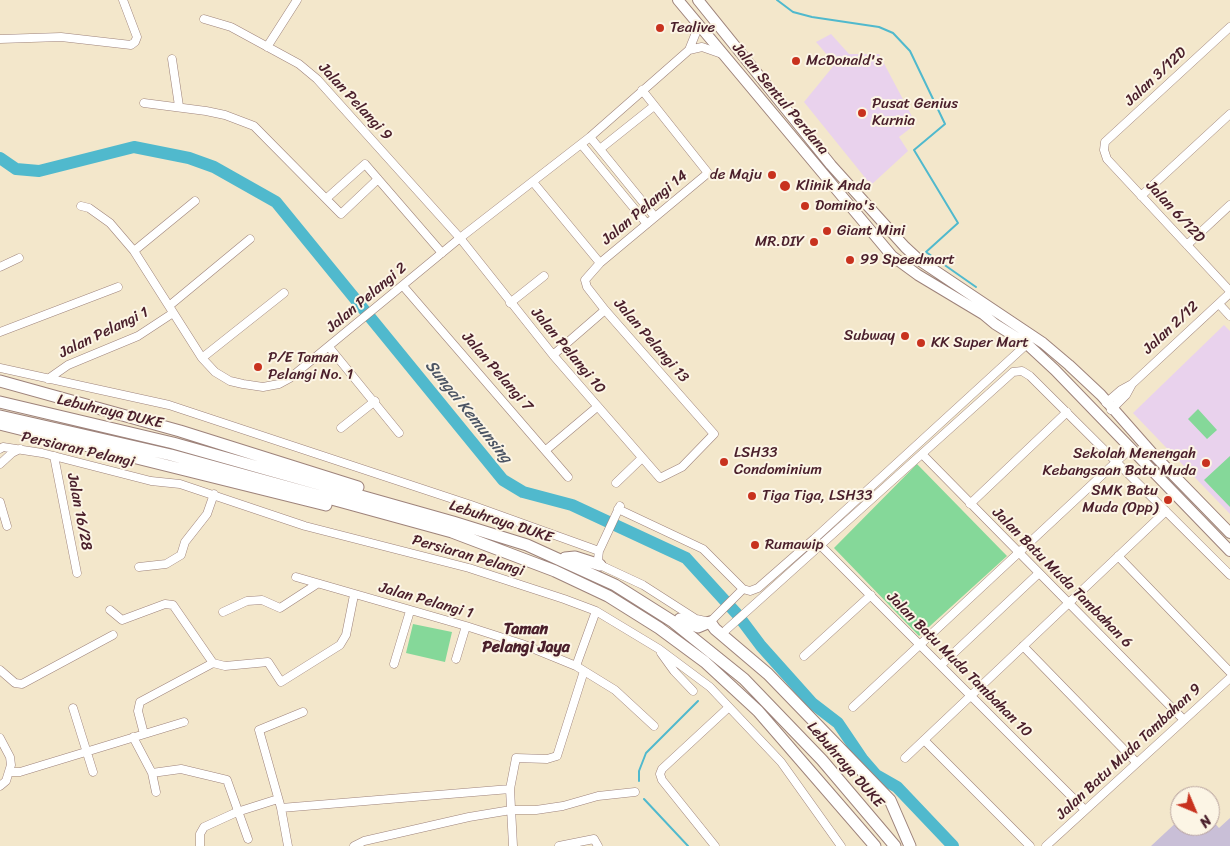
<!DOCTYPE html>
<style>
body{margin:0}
#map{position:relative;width:1230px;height:846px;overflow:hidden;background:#f3e7cb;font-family:Sriracha,sans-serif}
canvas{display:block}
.north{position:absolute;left:1170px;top:786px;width:50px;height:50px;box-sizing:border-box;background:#fcf5e5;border:1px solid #b59f9b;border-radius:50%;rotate:135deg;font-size:14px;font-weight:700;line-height:20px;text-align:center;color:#4a1f2b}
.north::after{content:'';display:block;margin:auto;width:18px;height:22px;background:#c8321e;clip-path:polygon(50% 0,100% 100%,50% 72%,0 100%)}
</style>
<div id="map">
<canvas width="1230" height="846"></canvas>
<div class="north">N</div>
</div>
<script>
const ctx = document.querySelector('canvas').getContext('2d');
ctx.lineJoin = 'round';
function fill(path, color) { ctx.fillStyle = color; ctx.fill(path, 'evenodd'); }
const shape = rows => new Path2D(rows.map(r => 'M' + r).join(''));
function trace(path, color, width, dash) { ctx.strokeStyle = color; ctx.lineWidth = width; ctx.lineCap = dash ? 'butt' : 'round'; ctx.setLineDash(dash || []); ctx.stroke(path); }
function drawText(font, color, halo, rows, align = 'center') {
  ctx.font = font + ' Sriracha,sans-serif'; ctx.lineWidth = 4; ctx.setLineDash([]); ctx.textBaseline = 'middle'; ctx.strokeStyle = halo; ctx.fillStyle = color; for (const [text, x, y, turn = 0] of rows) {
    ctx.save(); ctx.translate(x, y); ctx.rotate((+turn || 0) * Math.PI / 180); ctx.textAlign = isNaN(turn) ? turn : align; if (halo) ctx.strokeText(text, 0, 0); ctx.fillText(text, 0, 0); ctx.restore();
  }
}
const built = shape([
 [831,34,849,54,879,54,916,124,899,137,908,151,871,185,804,102,835,64,816,42],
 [1224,325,1230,331,1230,514,1133,413]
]);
const industrial = shape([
 [1210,818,1219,828,1230,818,1230,846,1151,846,1180,819,1180,826,1210,826]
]);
const green = shape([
 [1198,409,1217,430,1207,439,1188,419],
 [1230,456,1230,507,1204,480],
 [917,464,1007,556,919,636,834,548],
 [413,624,452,632,445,662,406,653]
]);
const stream = shape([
 [777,0,793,12,812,17,879,27,893,33,910,51,945,124,914,150,958,223,926,252,976,287],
 [639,781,639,771,646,753,698,701],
 [644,799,688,846]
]);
const river = shape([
 [0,158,16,169,39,171,134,147,189,158,214,167,276,202,503,480,523,492,572,505,686,558,737,614,761,646,812,703,838,723,863,760,876,775,897,787,953,846]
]);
const minor = shape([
 [204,19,231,27,299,64,317,79,460,238,553,355,660,478,682,467,714,434,605,310,587,287,585,280,600,263,708,173,642,90],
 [1230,27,1105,142,1104,150,1107,159,1230,291],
 [0,39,61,37,131,45,135,42,137,37,123,0],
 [267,47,297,0],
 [689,50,697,30,696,21],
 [172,59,179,106],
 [144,103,206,111,225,115,254,126,341,214,378,179],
 [590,137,655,217],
 [581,144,647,224],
 [600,149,654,106],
 [533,182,600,263],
 [1141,196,1230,114],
 [327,198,365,164,442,253],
 [81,206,89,208,110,223,134,251,202,358,215,372,230,381,243,384,263,387,279,384,290,378,460,238,590,137,689,50,702,47,722,54],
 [1187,245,1230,205],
 [134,251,195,201],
 [0,267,19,258],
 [403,286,568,477],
 [510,303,544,276],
 [1219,304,1230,316],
 [169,306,250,239],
 [0,332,118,287],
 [329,347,399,433],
 [553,355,605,310],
 [202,358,284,293],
 [0,368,169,405,471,505,599,551],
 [48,379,68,365,138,336,173,313],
 [1106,403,1121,390,1132,384,1230,293],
 [1111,410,1126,395,1132,384],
 [341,428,375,401],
 [0,449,3,447,42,453,151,481,180,484,305,526,469,568,564,599,596,611,659,649,710,687,781,762,841,846],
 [546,450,597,407],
 [922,454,1184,720],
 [54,456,77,573],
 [0,464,12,453,20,449],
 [616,483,642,458],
 [0,502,7,526],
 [970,504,1067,412],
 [620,506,599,551,598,559,600,565,643,585,696,619,710,622,743,589,750,591,758,588,814,539,1027,344],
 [618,509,703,549,743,589],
 [818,543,1085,810],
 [1118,556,1230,672],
 [139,567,166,564,181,555,185,542,207,514,214,494],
 [296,577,466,626,522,644,576,666,615,690,654,726],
 [110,610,122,620,165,604,173,605,213,663,225,666,268,662,281,682,340,645,346,635,354,595],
 [223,612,247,601,262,600,280,608,317,584],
 [726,630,1013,372,1022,371,1030,376,1230,575],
 [1023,646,1137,763],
 [661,653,674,671,693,691],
 [804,656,871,595],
 [456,659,466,626],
 [394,664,410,611],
 [941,665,1039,573],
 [576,666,596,611],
 [0,670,15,683,22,684,113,635],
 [853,707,1130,449],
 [73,708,93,772],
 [144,734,138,711,140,702,213,663],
 [133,737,152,773,181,769,227,780,248,839],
 [0,738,10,757,11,765,6,781,0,786],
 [924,740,1030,846],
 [905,758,1166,511],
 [10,772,20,772,184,722],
 [152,773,156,792],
 [281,808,510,789],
 [200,846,200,834,204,827,237,812,278,799],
 [288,846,281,808,259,730,303,712],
 [354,846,364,841,469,817,511,810,536,810,563,806,598,796,635,792],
 [513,846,510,789,516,758,547,759,557,756,584,671],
 [559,846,594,839,598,846],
 [715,846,662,780,660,774,662,769,729,707],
 [1046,846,1230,678]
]);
const major = shape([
 [678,0,892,256,918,275,983,314,995,324,1027,344,1055,370,1230,551],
 [698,0,831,165,905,247,919,260,1043,343,1069,365,1101,395,1153,454,1230,533]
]);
const highway = shape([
 [0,381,180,431,358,487],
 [0,402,173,443,453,522,527,545,615,585,672,621,744,679,822,760,895,846],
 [0,416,171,455,452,532,555,571,608,596,659,628,705,662,758,711,875,846],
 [0,424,326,505],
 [565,558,575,557,600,565],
 [680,619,698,627,710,622,715,629,768,674,890,800,910,846]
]);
const markers = [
 [660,28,5,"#c8321e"],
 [796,61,5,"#c8321e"],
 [862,113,5,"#c8321e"],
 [772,175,5,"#c8321e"],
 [785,186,6,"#c8321e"],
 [805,206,5,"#c8321e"],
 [827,231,5,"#c8321e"],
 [814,242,5,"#c8321e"],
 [850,260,5,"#c8321e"],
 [905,336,5,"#c8321e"],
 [921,343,5,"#c8321e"],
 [258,367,5,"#c8321e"],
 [724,462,5,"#c8321e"],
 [1206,463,5,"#c8321e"],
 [752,496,5,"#c8321e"],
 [1168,500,5,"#c8321e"],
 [755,545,5,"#c8321e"]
];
const poiNames = [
 ["Tealive",670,28],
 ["McDonald's",806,61],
 ["Pusat Genius",872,104],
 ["Kurnia",872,121],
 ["de Maju",762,175,"right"],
 ["Klinik Anda",796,186],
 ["Domino's",815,206],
 ["Giant Mini",837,231],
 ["MR.DIY",804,242,"right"],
 ["99 Speedmart",860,260],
 ["Subway",895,336,"right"],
 ["KK Super Mart",931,343],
 ["P/E Taman",268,358],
 ["Pelangi No. 1",268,375],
 ["LSH33",734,453],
 ["Condominium",734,470],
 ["Sekolah Menengah",1196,454,"right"],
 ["Kebangsaan Batu Muda",1196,471,"right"],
 ["SMK Batu",1158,491,"right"],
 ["Muda (Opp)",1158,508,"right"],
 ["Tiga Tiga, LSH33",762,496],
 ["Rumawip",765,545]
];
const streetNames = [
 ["Jalan 3/12D",1156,77,-43],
 ["Jalan Sentul Perdana",780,99,50],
 ["Jalan Pelangi 9",355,102,47],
 ["Jalan Pelangi 14",645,208,-40],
 ["Jalan 6/12D",1175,212,47],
 ["Jalan Pelangi 2",367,298,-40],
 ["Jalan 2/12",1171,328,-43],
 ["Jalan Pelangi 1",104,333,-26],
 ["Jalan Pelangi 13",651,341,49],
 ["Jalan Pelangi 10",568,351,50],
 ["Jalan Pelangi 7",497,372,49],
 ["Lebuhraya DUKE",110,412,13],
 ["Persiaran Pelangi",78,450,13],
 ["Jalan 16/28",79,512,79],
 ["Lebuhraya DUKE",501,522,18],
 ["Persiaran Pelangi",468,556,16],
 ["Jalan Batu Muda Tambahan 6",1062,578,45],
 ["Jalan Pelangi 1",426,601,16],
 ["Jalan Batu Muda Tambahan 10",959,665,45],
 ["Jalan Batu Muda Tambahan 9",1129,752,-43],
 ["Lebuhraya DUKE",845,765,49]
];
const waterNames = [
 ["Sungai Kemunsing",468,412,51]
];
const neighbourhoodNames = [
 ["Taman",526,630],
 ["Pelangi Jaya",526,648]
];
fill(built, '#e9d2ed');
fill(industrial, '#c9bfd7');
fill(green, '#85d899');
trace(stream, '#50b9cd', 2);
trace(river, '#50b9cd', 12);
trace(minor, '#9e837b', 9);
trace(major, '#9e837b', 12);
trace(highway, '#9e837b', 13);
trace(minor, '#fff', 8);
trace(major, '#fff', 10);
trace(highway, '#fff', 11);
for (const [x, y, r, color] of markers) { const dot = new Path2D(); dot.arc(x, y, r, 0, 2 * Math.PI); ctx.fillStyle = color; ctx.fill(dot); trace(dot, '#fcf5e5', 2); }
drawText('15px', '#4a1f2b', '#fcf5e5', poiNames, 'left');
drawText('15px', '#4a1f2b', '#fcf5e5', streetNames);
drawText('italic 16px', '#4c5564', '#fcf5e5', waterNames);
drawText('bold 16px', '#4a1f2b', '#fcf5e5', neighbourhoodNames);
</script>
